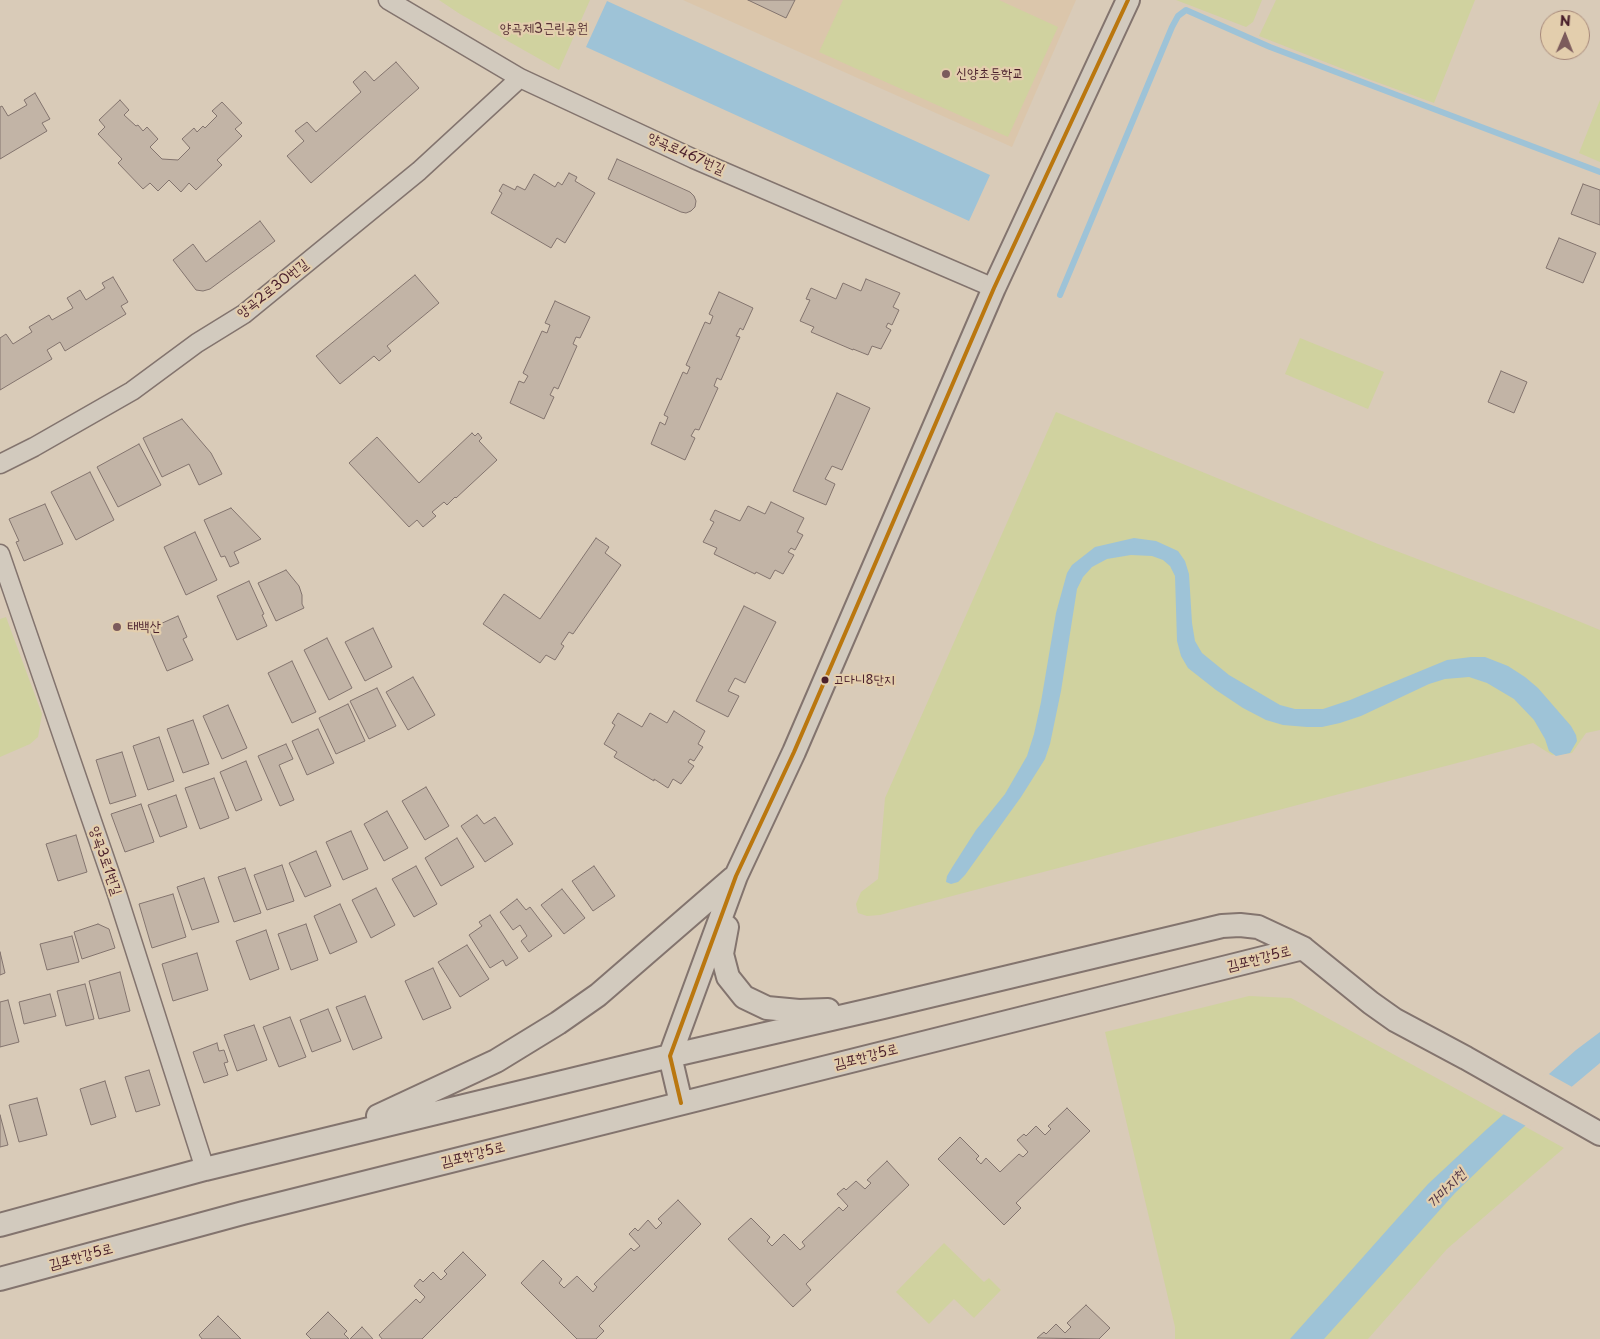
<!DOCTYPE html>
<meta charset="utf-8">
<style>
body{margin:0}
#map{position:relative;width:1600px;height:1339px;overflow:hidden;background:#d9cbb8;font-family:"Playpen Sans",sans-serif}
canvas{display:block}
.north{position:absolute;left:1540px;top:10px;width:50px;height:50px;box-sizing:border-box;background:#e3cead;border:1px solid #a68879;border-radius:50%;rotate:1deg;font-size:14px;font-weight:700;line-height:20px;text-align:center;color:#4a1f2b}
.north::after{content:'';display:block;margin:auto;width:18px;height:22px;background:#7c5b5c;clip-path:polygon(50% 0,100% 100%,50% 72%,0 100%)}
</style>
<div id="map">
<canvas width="1600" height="1339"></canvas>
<div class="north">N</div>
</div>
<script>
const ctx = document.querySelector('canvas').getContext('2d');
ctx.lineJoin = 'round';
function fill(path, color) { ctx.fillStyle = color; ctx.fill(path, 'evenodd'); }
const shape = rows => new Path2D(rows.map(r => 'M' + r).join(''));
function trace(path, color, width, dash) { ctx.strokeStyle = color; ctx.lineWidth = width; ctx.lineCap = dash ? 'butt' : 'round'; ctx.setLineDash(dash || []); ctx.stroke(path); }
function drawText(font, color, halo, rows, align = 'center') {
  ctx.font = font + ' "Playpen Sans","Poor Story",sans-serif'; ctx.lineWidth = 4.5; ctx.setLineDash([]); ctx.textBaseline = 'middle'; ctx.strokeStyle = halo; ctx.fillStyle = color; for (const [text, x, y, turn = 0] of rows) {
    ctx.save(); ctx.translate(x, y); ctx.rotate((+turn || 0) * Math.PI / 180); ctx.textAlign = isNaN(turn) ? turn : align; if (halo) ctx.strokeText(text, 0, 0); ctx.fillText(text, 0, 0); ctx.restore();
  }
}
const built = shape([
 [683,0,1076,0,1012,147]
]);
const green = shape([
 [439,0,590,0,559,70,460,14],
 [843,0,999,0,1058,27,1008,137,819,52],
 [1176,0,1262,0,1253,22,1246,27],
 [1276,0,1475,0,1434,103,1371,80,1259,36],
 [1600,100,1600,162,1579,153],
 [1300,338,1384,372,1368,409,1285,374],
 [1056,412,1378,544,1549,609,1600,630,1600,730,1586,733,1572,753,1552,755,1533,743,880,915,867,916,858,913,856,904,861,892,878,879,885,798],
 [6,617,42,714,38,737,30,744,0,757,0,619],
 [1249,996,1291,998,1564,1148,1447,1249,1368,1339,1175,1339,1175,1327,1105,1032],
 [944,1243,984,1282,989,1278,1001,1290,974,1318,954,1299,929,1324,896,1292]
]);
const water = shape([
 [607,1,990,175,969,221,586,47],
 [1134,538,1156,541,1178,551,1185,561,1189,574,1192,623,1195,641,1202,653,1229,675,1280,705,1295,709,1323,709,1350,700,1447,660,1471,657,1485,657,1508,666,1525,677,1538,688,1571,726,1576,735,1577,741,1570,753,1556,756,1549,751,1545,739,1534,720,1514,699,1487,683,1469,677,1445,679,1429,684,1361,716,1340,723,1322,727,1307,727,1283,725,1266,720,1243,708,1216,690,1188,668,1181,656,1177,641,1175,576,1170,566,1163,560,1152,556,1131,555,1107,559,1092,567,1083,577,1077,589,1061,691,1050,744,1045,759,1021,797,965,875,958,882,951,884,946,882,947,876,953,866,976,830,1005,794,1027,756,1034,734,1041,702,1056,613,1067,573,1072,565,1095,547],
 [1600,1032,1600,1063,1519,1131,1455,1193,1324,1339,1290,1339,1428,1184,1487,1129,1576,1050]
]);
const pier = shape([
 [1547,1073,1574,1088,1528,1127,1501,1113]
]);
const stream = shape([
 [1060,295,1172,27,1178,16,1186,10,1270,47,1600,172]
]);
const building = shape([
 [748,0,795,0,786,18,748,0],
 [396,62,419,88,311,183,287,156,304,141,295,131,307,122,316,132,361,92,353,82,365,71,374,81,396,62],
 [35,93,50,119,42,123,47,131,0,159,0,107,2,106,8,116,27,105,24,100,35,93],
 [120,100,129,110,124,115,136,126,138,125,143,131,147,127,158,139,150,147,162,159,178,160,190,148,182,139,194,128,197,132,203,126,205,128,217,116,212,111,222,102,242,123,235,129,242,136,217,160,222,165,196,190,189,183,181,192,169,180,158,191,150,183,143,189,118,163,122,159,98,134,105,127,99,120,120,100],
 [617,159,690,192,694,196,696,201,695,207,691,211,686,213,681,212,608,179,617,159],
 [569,173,577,177,575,181,595,193,565,243,557,238,551,248,491,213,502,193,499,191,503,184,515,190,517,186,525,190,534,174,555,187,558,182,562,185,569,173],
 [1583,184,1600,190,1600,225,1571,214,1583,184],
 [260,221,275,241,210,289,203,291,196,290,173,260,193,244,206,262,260,221],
 [1559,238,1596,253,1583,283,1546,268,1559,238],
 [415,275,439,303,387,346,391,351,379,361,374,356,340,384,316,356,415,275],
 [113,277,128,302,121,306,126,314,65,351,60,342,47,350,52,359,0,390,0,338,6,334,13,344,32,332,29,327,49,315,52,320,73,308,67,298,80,290,86,300,105,288,102,283,113,277],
 [866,279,900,293,893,307,899,310,892,325,888,323,886,327,891,330,881,349,872,346,868,355,853,349,853,350,811,332,814,327,800,321,810,300,806,299,811,288,836,299,843,283,861,291,866,279],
 [719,292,753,308,743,330,740,328,736,336,740,337,721,380,717,378,714,386,718,388,699,430,695,429,691,436,695,438,685,460,651,444,660,422,665,425,668,417,664,415,683,372,687,374,690,367,686,365,705,322,710,324,713,316,709,314,719,292],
 [555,301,590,317,580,338,576,337,573,344,577,346,558,389,554,387,550,395,554,397,544,419,510,403,519,381,524,383,528,376,523,373,542,331,547,333,550,325,545,323,555,301],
 [1501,371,1527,382,1514,413,1488,402,1501,371],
 [837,393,870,408,842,470,832,466,825,479,835,484,826,505,793,491,837,393],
 [182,419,211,453,222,474,199,485,189,464,162,477,143,438,182,419],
 [472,433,475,436,478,433,482,438,479,441,497,460,456,498,455,497,447,505,444,502,432,512,436,516,423,527,417,520,409,527,349,463,377,437,419,483,472,433],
 [139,444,161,485,118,507,97,467,139,444],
 [90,472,114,520,76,540,51,492,90,472],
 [771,502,804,518,797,532,803,535,795,550,791,548,788,552,794,555,783,574,775,570,770,579,756,572,755,574,714,554,717,548,703,542,714,522,710,520,715,510,740,521,748,506,765,514,771,502],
 [45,504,63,544,24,561,16,542,19,541,9,519,45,504],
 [231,508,261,539,234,552,239,563,230,567,225,556,221,557,204,520,231,508],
 [195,532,217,580,186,595,164,547,195,532],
 [596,538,609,547,605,553,621,565,573,634,569,632,561,644,564,646,555,660,546,655,540,663,483,624,504,594,540,619,596,538],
 [286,570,299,586,302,595,302,604,304,608,276,621,258,583,286,570],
 [249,581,264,614,262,615,267,626,237,640,217,596,249,581],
 [744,606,776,622,745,683,735,678,728,691,739,696,728,717,696,701,744,606],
 [178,616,187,637,183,639,193,660,167,671,149,629,178,616],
 [373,628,392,667,365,681,345,642,373,628],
 [327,638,352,688,329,700,304,650,327,638],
 [292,661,316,712,292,723,268,673,292,661],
 [413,677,435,715,408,730,386,692,413,677],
 [377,688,396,726,369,739,350,701,377,688],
 [348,704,365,741,336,754,319,718,348,704],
 [228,705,247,748,222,759,203,716,228,705],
 [674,711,705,731,698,744,703,747,694,761,690,759,688,762,694,766,681,784,673,779,668,788,654,779,654,781,614,757,617,752,604,744,615,725,612,723,618,713,642,727,650,713,667,723,674,711],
 [193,720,209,764,183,773,167,729,193,720],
 [318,729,334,763,307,775,292,741,318,729],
 [159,737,174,781,148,790,133,746,159,737],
 [286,744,293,759,279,765,294,800,280,806,258,756,286,744],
 [122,752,136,796,110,804,96,760,122,752],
 [246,761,262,800,236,811,220,772,246,761],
 [214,778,229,818,200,829,185,788,214,778],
 [426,787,449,826,425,840,402,801,426,787],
 [176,795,187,827,160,837,148,805,176,795],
 [141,804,154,842,125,852,111,814,141,804],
 [387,811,408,848,384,861,364,824,387,811],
 [477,815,484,824,495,817,513,844,485,862,461,826,477,815],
 [351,831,368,869,343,880,326,842,351,831],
 [76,835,87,872,58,881,46,844,76,835],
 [457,838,474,867,441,886,425,858,457,838],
 [316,851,331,886,305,897,289,863,316,851],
 [282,865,294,901,267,910,254,875,282,865],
 [416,866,437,904,414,917,392,879,416,866],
 [594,866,615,896,593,911,572,881,594,866],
 [245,868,261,913,234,922,218,877,245,868],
 [204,878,219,922,192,930,177,887,204,878],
 [376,888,395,925,371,938,352,900,376,888],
 [562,889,585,918,564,934,541,905,562,889],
 [173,894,186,937,152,948,139,904,173,894],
 [517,899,526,910,530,907,552,936,529,952,521,941,527,936,520,925,513,930,500,912,517,899],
 [340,904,357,942,330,954,314,916,340,904],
 [490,915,518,958,506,966,503,960,490,968,469,935,482,926,479,922,490,915],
 [98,924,109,929,115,948,82,959,74,932,98,924],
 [306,924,318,960,291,970,278,934,306,924],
 [266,930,279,969,250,980,236,941,266,930],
 [72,936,79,962,47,970,40,944,72,936],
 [467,945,489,979,460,997,438,962,467,945],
 [0,952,5,973,0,975,0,952],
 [197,953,208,990,173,1001,162,964,197,953],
 [433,968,451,1008,423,1020,405,981,433,968],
 [120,972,130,1011,99,1019,89,981,120,972],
 [85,984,94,1019,66,1026,57,991,85,984],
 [50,994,56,1016,24,1024,19,1002,50,994],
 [365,996,382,1038,353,1050,336,1007,365,996],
 [8,1000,19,1042,0,1047,0,1002,8,1000],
 [328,1009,341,1041,312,1052,300,1020,328,1009],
 [290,1017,306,1057,279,1067,263,1027,290,1017],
 [254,1025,267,1060,237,1071,224,1035,254,1025],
 [217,1043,219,1051,224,1050,228,1062,224,1063,228,1075,204,1083,193,1052,217,1043],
 [149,1070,160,1105,136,1112,125,1077,149,1070],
 [105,1081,116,1117,91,1125,80,1089,105,1081],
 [37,1098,47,1135,19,1142,9,1105,37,1098],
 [1067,1108,1090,1131,1016,1203,1021,1208,1004,1225,938,1159,960,1137,979,1156,976,1159,981,1164,986,1158,1000,1172,1019,1154,1023,1157,1028,1152,1017,1140,1024,1134,1026,1136,1036,1126,1045,1135,1051,1129,1048,1126,1067,1108],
 [0,1115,8,1145,0,1147,0,1115],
 [887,1161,909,1185,806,1284,811,1290,793,1307,728,1239,751,1218,770,1237,767,1241,772,1246,784,1234,800,1250,805,1246,802,1242,839,1207,843,1211,848,1206,837,1194,844,1188,846,1190,856,1181,865,1189,871,1183,867,1180,887,1161],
 [678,1200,701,1224,599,1326,604,1331,596,1339,577,1339,521,1283,543,1260,562,1279,559,1283,564,1288,577,1276,593,1292,597,1287,594,1284,631,1248,634,1251,640,1246,629,1234,635,1228,638,1231,648,1220,656,1229,662,1223,658,1219,678,1200],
 [463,1252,486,1275,422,1339,382,1339,379,1335,416,1299,420,1303,425,1297,414,1286,420,1279,423,1282,433,1272,441,1280,447,1274,444,1271,463,1252],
 [1086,1305,1110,1328,1099,1339,1037,1338,1044,1332,1046,1334,1056,1324,1065,1333,1071,1327,1067,1323,1086,1305],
 [328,1312,347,1331,344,1334,349,1339,311,1339,306,1334,328,1312],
 [218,1316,241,1339,202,1339,199,1335,218,1316],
 [362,1327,373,1339,350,1339,362,1327]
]);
const minor = shape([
 [388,0,520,78,694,159,994,288],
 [0,464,34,447,132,391,197,343,244,314,419,171,520,78],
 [0,554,117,894,205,1169]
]);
const tertiary = shape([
 [727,927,722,954,728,977,744,997,767,1008,799,1011,828,1010],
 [681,1103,670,1056,736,876,794,752,994,288,1128,0],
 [378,1116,496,1061,558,1023,598,995,733,878],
 [0,1225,205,1169,670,1056,879,1008,1222,926,1240,925,1258,927,1303,948,1371,1003,1395,1020,1466,1058,1600,1134],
 [0,1279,243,1213,1303,948]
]);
const bus1 = shape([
 [681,1103,670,1056,736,876,794,752,994,288,1128,0]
]);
const markers = [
 [946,74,5,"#7c5b5c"],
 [117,627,5,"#7c5b5c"],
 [825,680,4.5,"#4a1f2b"]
];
const busNames = [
 ["고다니8단지",834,680]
];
const parkNames = [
 ["양곡제3근린공원",544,29]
];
const poiNames = [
 ["신양초등학교",956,74],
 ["태백산",127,627]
];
const streetNames = [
 ["양곡로467번길",686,154,24],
 ["양곡2로30번길",273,289,-38],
 ["양곡3로1번길",105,861,71],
 ["김포한강5로",1259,959,-14],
 ["김포한강5로",866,1057,-14],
 ["김포한강5로",473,1155,-14],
 ["김포한강5로",81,1257,-15]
];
const waterNames = [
 ["가마지천",1447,1189,-46]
];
fill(built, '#dbc6ab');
fill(green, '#d0d29f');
fill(water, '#9ec3d7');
fill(pier, '#d9cbb8');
trace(stream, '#9ec3d7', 6);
fill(building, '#c2b4a6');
trace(building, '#83746e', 1);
trace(minor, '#83746e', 21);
trace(tertiary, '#83746e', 26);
trace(minor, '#d2cabe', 18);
trace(tertiary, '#d2cabe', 22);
trace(bus1, '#ba770f', 4);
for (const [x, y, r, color] of markers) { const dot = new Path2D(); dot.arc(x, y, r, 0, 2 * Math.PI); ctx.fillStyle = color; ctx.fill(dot); trace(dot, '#e3cead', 2); }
drawText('13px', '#4a1f2b', '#e3cead', busNames, 'left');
drawText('14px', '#573135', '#e3cead', parkNames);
drawText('14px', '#4a1f2b', '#e3cead', poiNames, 'left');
drawText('14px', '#4a1f2b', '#e3cead', streetNames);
drawText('italic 15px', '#533747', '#e3cead', waterNames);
</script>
